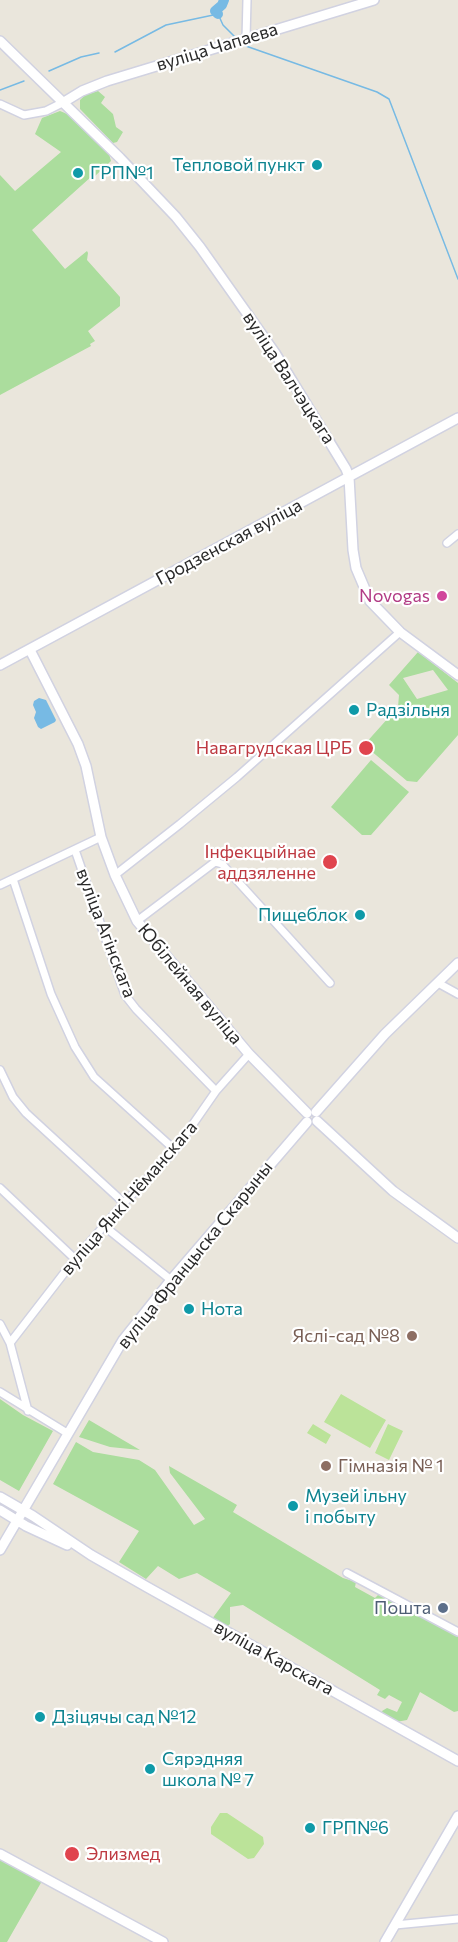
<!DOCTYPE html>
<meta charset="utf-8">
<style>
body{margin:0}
canvas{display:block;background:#eae6dc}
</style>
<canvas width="458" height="1942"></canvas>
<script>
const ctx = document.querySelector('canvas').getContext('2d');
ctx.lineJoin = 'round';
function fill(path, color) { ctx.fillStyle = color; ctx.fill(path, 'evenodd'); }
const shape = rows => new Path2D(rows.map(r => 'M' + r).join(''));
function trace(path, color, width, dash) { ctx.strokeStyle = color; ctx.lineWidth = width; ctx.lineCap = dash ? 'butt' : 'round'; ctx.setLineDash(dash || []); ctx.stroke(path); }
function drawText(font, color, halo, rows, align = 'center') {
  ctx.font = font + ' Commissioner,sans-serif'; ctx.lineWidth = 4.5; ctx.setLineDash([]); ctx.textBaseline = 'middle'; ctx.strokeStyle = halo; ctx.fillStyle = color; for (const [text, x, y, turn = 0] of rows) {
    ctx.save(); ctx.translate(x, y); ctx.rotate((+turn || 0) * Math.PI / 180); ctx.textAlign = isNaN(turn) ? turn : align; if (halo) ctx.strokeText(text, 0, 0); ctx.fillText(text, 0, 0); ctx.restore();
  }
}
const green = shape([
 [98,91,105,97,101,103,113,114,116,127,123,132,117,142,113,143,80,109,80,100,85,95],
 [60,111,72,116,109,154,111,161,94,177,92,176,32,230,65,269,87,251,88,253,87,260,120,297,120,306,88,331,95,341,90,344,91,346,0,395,0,175,15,191,61,152,35,134,42,118],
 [418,652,458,683,458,735,417,782,407,781,364,745,398,707,399,695,389,685],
 [433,670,448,690,417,699,403,678],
 [371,760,409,792,371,835,362,835,331,807],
 [0,1399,23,1415,53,1431,19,1491,0,1480],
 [89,1420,140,1450,110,1447,79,1437],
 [76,1442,93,1452,139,1460,155,1470,194,1525,205,1519,170,1473,169,1466,237,1505,233,1512,343,1578,356,1582,355,1587,375,1598,379,1594,458,1636,458,1711,454,1712,420,1692,407,1720,396,1722,383,1715,382,1711,387,1708,397,1712,402,1702,389,1695,385,1699,377,1695,380,1690,243,1605,230,1607,230,1624,227,1627,212,1619,231,1593,197,1573,179,1579,158,1566,146,1579,119,1562,139,1531,53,1484],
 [0,1858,42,1881,7,1942,0,1942]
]);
const pitch = shape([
 [341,1394,386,1420,370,1448,324,1422],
 [313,1424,331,1435,326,1444,307,1433],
 [388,1424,403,1431,389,1460,375,1453],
 [220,1813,227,1813,263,1837,264,1844,254,1858,248,1859,211,1834,211,1827]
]);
const water = shape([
 [39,698,46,700,56,720,55,722,41,729,38,727,34,718,36,712,33,705,34,701]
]);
const stream = shape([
 [243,45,377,92,389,99,458,279],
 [115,52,166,25,218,14,223,25,235,37],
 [49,71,81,57,99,53],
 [0,90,24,81]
]);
const river = shape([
 [218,14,215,11,222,5,224,0]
]);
const street = shape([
 [246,39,247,0],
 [0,104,24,115,46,111,64,102],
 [447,543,458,534],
 [75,850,125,995,136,1009,216,1091],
 [115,875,180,824,237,777,400,632],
 [13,879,51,994,75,1047,94,1077,175,1150],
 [0,885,101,837],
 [137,921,215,862,222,864,330,983],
 [438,983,458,994],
 [0,1070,13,1097,26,1113,124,1203],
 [0,1188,75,1259],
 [104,1226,171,1280],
 [0,1324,10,1343,28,1411],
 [10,1343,75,1259,124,1203,175,1150,216,1091,249,1054],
 [0,1392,67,1433],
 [347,1573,458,1632],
 [395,1925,458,1919]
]);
const secondary = shape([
 [0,41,120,158,176,217,200,247,275,353,346,469,349,477,353,550,356,568,370,601,400,632,458,675],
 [64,102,82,91,107,81,374,0],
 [30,650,78,744,86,766,101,837,115,875,137,921,249,1054,307,1113],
 [0,665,458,418],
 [316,1112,385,1034,458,963],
 [317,1121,393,1191,458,1238],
 [0,1497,33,1516,91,1555,147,1587,458,1761],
 [0,1510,26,1526,67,1545],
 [0,1550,123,1340,171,1280,307,1122],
 [0,1854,163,1942],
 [385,1942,458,1816]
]);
const markers = [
 [317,165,6,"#0f9aa8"],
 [78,173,6,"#0f9aa8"],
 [442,596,6,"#d1479c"],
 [354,710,6,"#0f9aa8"],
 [366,748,8,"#e0444e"],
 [330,862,8,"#e0444e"],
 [360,915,6,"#0f9aa8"],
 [189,1309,6,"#0f9aa8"],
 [412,1336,6,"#8d6e63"],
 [326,1466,6,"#8d6e63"],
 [293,1506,6,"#0f9aa8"],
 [443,1608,6,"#5c6f8a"],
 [40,1717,6,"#0f9aa8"],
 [150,1769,6,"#0f9aa8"],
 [310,1828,6,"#0f9aa8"],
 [72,1854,8,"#e0444e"]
];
const streetNames = [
 ["вуліца Чапаева",217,47,-17],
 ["вуліца Валчэцкага",289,378,57],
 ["Гродзенская вуліца",229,542,-28],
 ["вуліца Агінскага",106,933,69],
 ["Юбілейная вуліца",190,984,50],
 ["вуліца Янкі Нёманскага",129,1198,-49],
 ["вуліца Францыска Скарыны",195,1255,-51],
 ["вуліца Карскага",274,1658,29]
];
const cultureNames = [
 ["Тепловой пункт",305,165,"right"],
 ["ГРП№1",90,173],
 ["Радзільня",366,710],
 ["Пищеблок",348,915,"right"],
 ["Нота",201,1309],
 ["Музей ільну",305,1496],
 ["і побыту",305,1517],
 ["Дзіцячы сад №12",52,1717],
 ["Сярэдняя",162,1759],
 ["школа № 7",162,1780],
 ["ГРП№6",322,1828]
];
const hotelNames = [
 ["Novogas",430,596]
];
const healthNames = [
 ["Навагрудская ЦРБ",352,748],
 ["Інфекцыйнае",316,852],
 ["аддзяленне",316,873],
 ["Элизмед",86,1854,"left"]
];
const educationNames = [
 ["Яслі-сад №8",400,1336],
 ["Гімназія № 1",338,1466,"left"]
];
const serviceNames = [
 ["Пошта",431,1608]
];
fill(green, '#abdd9d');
fill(pitch, '#bbe399');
fill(water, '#77bae4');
trace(stream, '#77bae4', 1.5);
trace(river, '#77bae4', 10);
trace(street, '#d1d2e1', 10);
trace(secondary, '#d1d2e1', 12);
trace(street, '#fff', 7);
trace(secondary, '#fff', 9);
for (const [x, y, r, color] of markers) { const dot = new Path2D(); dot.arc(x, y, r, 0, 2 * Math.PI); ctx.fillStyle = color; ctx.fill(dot); trace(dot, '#fff', 2); }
drawText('18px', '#292929', '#fff', streetNames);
drawText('18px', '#0d838f', '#fff', cultureNames, 'left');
drawText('18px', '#b23c85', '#fff', hotelNames, 'right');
drawText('18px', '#be3a42', '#fff', healthNames, 'right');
drawText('18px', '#785e54', '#fff', educationNames, 'right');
drawText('18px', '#4e5e75', '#fff', serviceNames, 'right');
</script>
